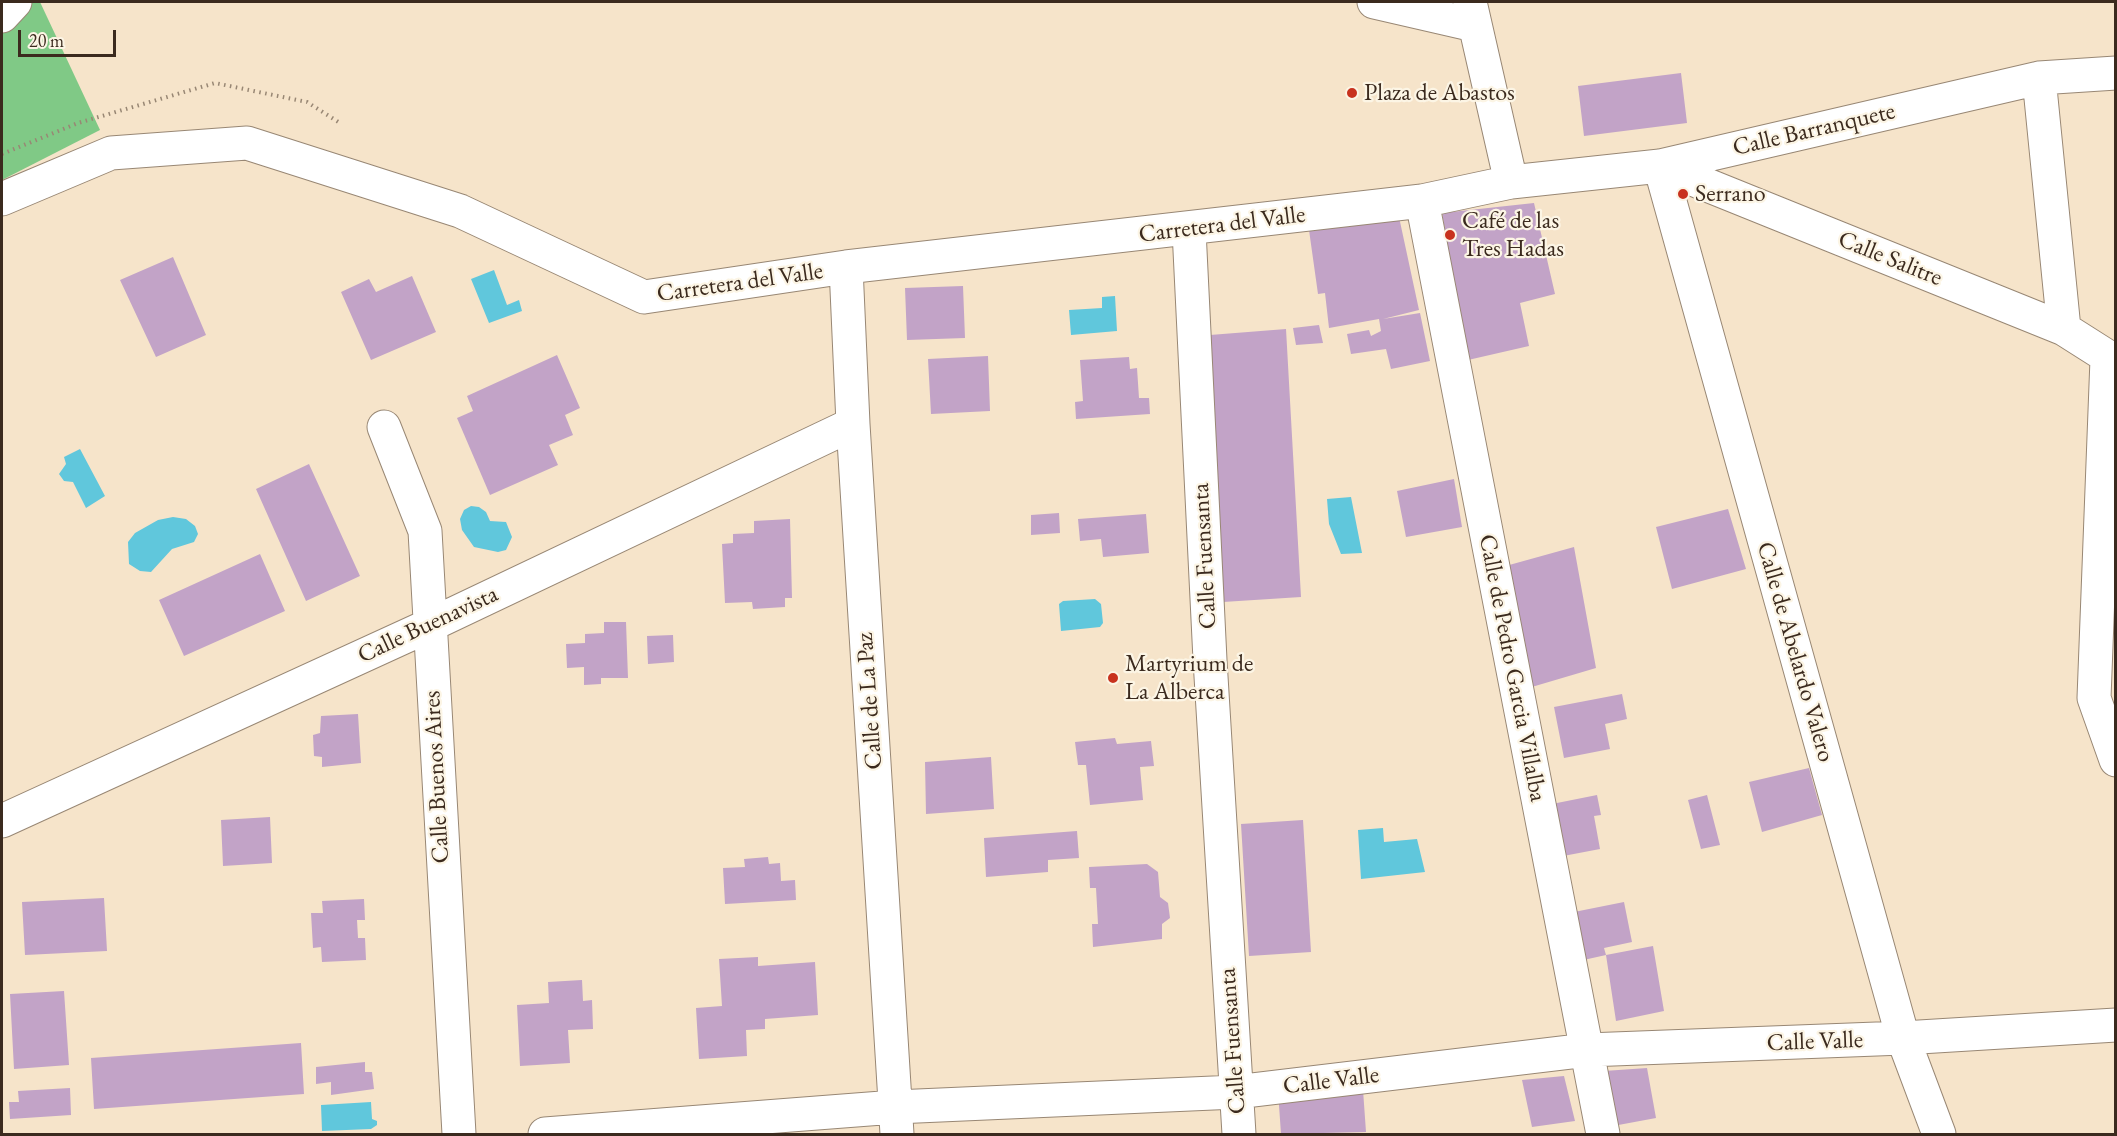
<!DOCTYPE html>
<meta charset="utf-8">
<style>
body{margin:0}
#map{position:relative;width:2117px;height:1136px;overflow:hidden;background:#f6e4ca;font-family:"EB Garamond",serif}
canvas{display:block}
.frame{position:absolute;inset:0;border:3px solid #3b2a1e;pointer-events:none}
.scale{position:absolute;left:18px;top:30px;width:98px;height:27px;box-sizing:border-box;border:3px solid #3b2a1e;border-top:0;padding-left:8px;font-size:18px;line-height:21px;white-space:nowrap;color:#3b2a1e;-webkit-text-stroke:4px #fcf5e5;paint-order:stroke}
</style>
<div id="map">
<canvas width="2117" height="1136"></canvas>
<div class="frame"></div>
<div class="scale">20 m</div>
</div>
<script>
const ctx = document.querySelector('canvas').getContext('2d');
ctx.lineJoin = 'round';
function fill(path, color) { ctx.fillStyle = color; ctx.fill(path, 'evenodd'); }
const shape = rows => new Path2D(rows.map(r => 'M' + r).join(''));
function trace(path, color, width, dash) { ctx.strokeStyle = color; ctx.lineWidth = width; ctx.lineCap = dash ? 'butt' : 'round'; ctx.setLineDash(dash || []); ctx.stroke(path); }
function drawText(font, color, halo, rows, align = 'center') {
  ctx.font = font + ' "EB Garamond",serif'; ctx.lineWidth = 4.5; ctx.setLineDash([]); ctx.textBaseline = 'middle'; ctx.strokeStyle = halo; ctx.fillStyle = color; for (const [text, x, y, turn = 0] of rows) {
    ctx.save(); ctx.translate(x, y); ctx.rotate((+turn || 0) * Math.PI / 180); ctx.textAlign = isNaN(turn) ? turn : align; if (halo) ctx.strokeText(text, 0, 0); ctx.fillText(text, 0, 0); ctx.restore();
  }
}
const green = shape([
 [2,2,40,2,100,130,2,180]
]);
const water = shape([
 [494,270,507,305,519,300,522,311,489,323,471,279],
 [1115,296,1117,331,1071,335,1069,310,1102,308,1102,297],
 [80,449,105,496,86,508,73,482,64,481,59,474,66,464,64,457],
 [1351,497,1362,553,1341,554,1329,524,1327,499],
 [471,506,479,507,486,512,490,521,506,522,512,537,506,550,498,552,474,547,462,530,460,519,464,510],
 [173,517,186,519,195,526,198,534,194,542,172,549,151,572,140,571,129,564,128,542,135,533,158,520],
 [1095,599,1101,604,1103,623,1100,627,1061,631,1059,604,1063,601],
 [1383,828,1384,842,1417,839,1425,872,1361,879,1358,830],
 [371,1102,372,1119,377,1121,377,1125,371,1129,322,1131,321,1105]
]);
const building = shape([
 [1681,73,1687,123,1584,136,1578,86],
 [1534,203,1555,294,1520,303,1529,346,1468,360,1442,213],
 [1399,217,1419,310,1383,319,1420,313,1430,361,1391,369,1386,349,1351,354,1347,334,1369,330,1371,336,1381,331,1379,319,1329,328,1325,293,1318,294,1309,230],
 [173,257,206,335,156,357,120,280],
 [412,276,436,332,371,360,341,292,369,279,376,292],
 [963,286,965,338,907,340,905,288],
 [1319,325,1323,343,1296,345,1293,328],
 [1286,329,1301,597,1223,602,1210,335],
 [557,355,580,408,565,415,573,435,549,445,558,465,490,495,457,418,473,411,467,396],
 [988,356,990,411,931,414,928,359],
 [1129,357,1130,369,1137,368,1139,398,1149,398,1150,414,1076,419,1075,402,1083,401,1080,360],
 [309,464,360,576,306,601,256,489],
 [1454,479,1462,527,1406,537,1397,491],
 [1728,509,1746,569,1672,589,1656,527],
 [1059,513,1060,533,1031,535,1031,515],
 [1146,514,1149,553,1103,557,1101,539,1080,541,1078,519],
 [790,519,792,598,785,598,785,607,753,609,752,602,725,603,722,544,733,543,733,534,754,533,754,521],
 [1574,547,1596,668,1525,689,1502,567],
 [260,554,285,611,184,656,159,600],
 [604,622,626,622,628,678,601,678,601,684,584,685,584,667,567,668,566,644,585,643,585,634,604,633],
 [673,635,674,662,648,664,647,636],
 [1622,694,1627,719,1605,724,1610,749,1564,758,1554,707],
 [358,714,361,763,322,767,322,757,314,756,313,735,320,733,321,716],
 [1115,738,1117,744,1151,741,1154,766,1140,767,1143,800,1090,805,1086,765,1078,765,1075,742],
 [991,757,994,809,926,814,925,762],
 [1809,768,1822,815,1762,832,1749,782],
 [1597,795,1601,815,1594,816,1600,849,1558,857,1547,805],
 [1707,795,1720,845,1701,849,1688,800],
 [270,817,272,863,223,866,221,820],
 [1303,820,1311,952,1249,956,1241,824],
 [1077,831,1079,858,1048,860,1048,872,986,877,984,838],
 [768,857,769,864,780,863,781,881,795,880,796,900,725,904,723,868,745,867,744,859],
 [1147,864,1158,872,1160,897,1168,903,1170,918,1162,924,1162,939,1093,947,1092,924,1098,924,1096,888,1090,888,1089,867],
 [104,898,107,951,25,955,22,902],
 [364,899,365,920,357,920,358,938,365,938,366,960,322,962,321,947,313,948,311,913,323,913,322,901],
 [1624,902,1632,942,1604,948,1606,955,1653,946,1664,1011,1616,1021,1606,955,1579,961,1569,913],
 [758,957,758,966,815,962,818,1015,765,1019,765,1029,746,1030,747,1056,699,1059,696,1008,722,1006,719,959],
 [582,980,583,1001,592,1000,593,1029,568,1030,570,1063,520,1066,517,1005,549,1003,548,982],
 [64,991,69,1065,14,1069,10,994],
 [301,1043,304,1094,94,1109,91,1058],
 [365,1062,365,1072,372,1072,374,1089,331,1095,331,1082,316,1084,316,1067],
 [1647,1068,1656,1118,1613,1126,1604,1071],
 [1564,1076,1575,1121,1532,1127,1522,1080],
 [70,1088,71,1115,10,1119,9,1102,19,1102,18,1091],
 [1363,1090,1366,1132,1281,1134,1278,1091]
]);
const path = shape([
 [2,154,78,123,215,83,307,102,340,123]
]);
const minor = shape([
 [1374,2,1474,25],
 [1470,2,1511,182],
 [2,16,15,2],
 [2039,78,2064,329],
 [1660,166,1903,1038,1939,1134],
 [1660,166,2064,329,2116,362],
 [2,199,111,153,247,143,460,211,644,297,846,267,1422,201,1511,182,1660,166,2039,78,2116,73],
 [1422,201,1603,1134],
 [1189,230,1210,660,1239,1134],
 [846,267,853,424,897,1134],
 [2107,359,2094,698,2116,760],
 [384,427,425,531,459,1134],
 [2,821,428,626,853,424],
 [545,1134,895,1107,1236,1092,1587,1050,1903,1038,2116,1025]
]);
const markers = [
 [1352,93,6,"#c8321e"],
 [1683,194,6,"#c8321e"],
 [1450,235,6,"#c8321e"],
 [1113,678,6,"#c8321e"]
];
const poiNames = [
 ["Plaza de Abastos",1364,93],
 ["Serrano",1695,194],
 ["Café de las",1462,221],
 ["Tres Hadas",1462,249],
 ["Martyrium de",1125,664],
 ["La Alberca",1125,692]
];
const streetNames = [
 ["Calle Barranquete",1814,130,-13],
 ["Carretera del Valle",1222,225,-7],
 ["Calle Salitre",1890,259,22],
 ["Carretera del Valle",740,283,-8],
 ["Calle Fuensanta",1205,556,-93],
 ["Calle Buenavista",428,625,-25],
 ["Calle de Abelardo Valero",1795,652,74],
 ["Calle de Pedro Garcia Villalba",1512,668,79],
 ["Calle de La Paz",870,701,-94],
 ["Calle Buenos Aires",437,777,-93],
 ["Calle Fuensanta",1233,1041,-94],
 ["Calle Valle",1815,1042,-2],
 ["Calle Valle",1331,1081,-7]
];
fill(green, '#80c986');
fill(water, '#60c7dc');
fill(building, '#c2a3c7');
trace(minor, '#988774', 35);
trace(path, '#988774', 4, [1.5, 4.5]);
trace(minor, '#fff', 33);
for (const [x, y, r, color] of markers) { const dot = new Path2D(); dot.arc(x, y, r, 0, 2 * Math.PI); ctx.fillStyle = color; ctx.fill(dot); trace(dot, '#fcf5e5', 2); }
drawText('24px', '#3b2a1e', '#fcf5e5', poiNames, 'left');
drawText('24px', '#3b2a1e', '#fcf5e5', streetNames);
</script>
